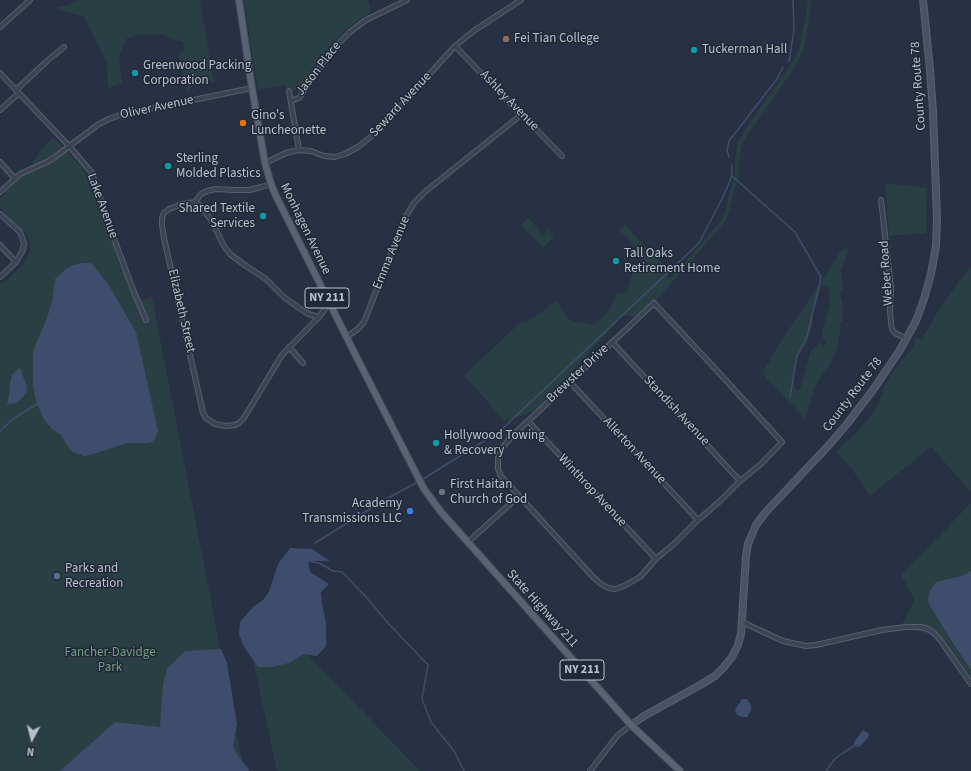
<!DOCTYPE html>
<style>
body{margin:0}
#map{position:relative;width:971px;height:771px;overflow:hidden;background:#283143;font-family:"Source Sans 3",sans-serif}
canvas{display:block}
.north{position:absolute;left:12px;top:719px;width:40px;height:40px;-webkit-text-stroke:3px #212938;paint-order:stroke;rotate:187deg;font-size:11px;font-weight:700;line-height:16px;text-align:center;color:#b9bfcc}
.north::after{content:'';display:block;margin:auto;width:14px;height:18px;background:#b9bfcc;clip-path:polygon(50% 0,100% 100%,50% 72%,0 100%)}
</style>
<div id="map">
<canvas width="971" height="771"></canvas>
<div class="north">N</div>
</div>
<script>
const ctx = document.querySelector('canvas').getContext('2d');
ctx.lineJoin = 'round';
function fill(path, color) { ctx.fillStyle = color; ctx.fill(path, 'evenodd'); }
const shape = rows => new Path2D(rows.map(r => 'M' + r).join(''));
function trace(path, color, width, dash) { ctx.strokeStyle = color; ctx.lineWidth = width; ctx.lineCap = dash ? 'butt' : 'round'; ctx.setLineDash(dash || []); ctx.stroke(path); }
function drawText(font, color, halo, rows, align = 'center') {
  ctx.font = font + ' "Source Sans 3",sans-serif'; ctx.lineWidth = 3; ctx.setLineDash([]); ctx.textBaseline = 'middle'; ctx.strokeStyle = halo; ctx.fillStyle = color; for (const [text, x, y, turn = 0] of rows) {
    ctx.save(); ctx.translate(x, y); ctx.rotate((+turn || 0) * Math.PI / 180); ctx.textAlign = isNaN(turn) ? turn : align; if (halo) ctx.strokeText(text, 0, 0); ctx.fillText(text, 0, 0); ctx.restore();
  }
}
const green = shape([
 [78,0,200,0,214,83,203,77,194,81,188,94,178,55,184,51,183,42,171,39,164,34,139,35,127,38,119,56,122,83,108,88,107,63,84,17,53,8,71,4],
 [244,0,368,0,371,12,345,30,327,49,302,88,287,92,285,85,258,90],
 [808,0,812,0,805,43,802,53,792,71,755,124,742,143,739,162,739,174,728,215,724,223,640,319,549,403,542,411,507,441,505,441,504,440,505,437,538,409,510,420,508,418,504,421,475,387,463,376,521,322,524,323,536,316,556,301,569,319,575,322,584,323,590,325,595,324,601,319,608,312,613,304,617,293,622,293,627,291,633,272,636,269,645,271,647,269,648,265,641,254,632,244,626,236,619,231,625,225,663,265,670,279,721,221,724,214,735,174,735,161,738,142,751,121,788,69,798,52,801,42],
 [622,316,636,316,551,395],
 [53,137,84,170,136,302,152,297,244,771,0,771,0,284,8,279,24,264,31,250,28,235,11,222,0,206,0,199,2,196,31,166,38,154],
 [885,183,927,188,926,233,889,236],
 [528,218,543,234,548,230,554,237,543,248,521,225],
 [849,248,841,270,843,288,840,292,843,305,842,323,838,322,841,326,837,349,827,369,822,375,815,387,805,419,766,378,763,373,778,345,822,281,842,249],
 [824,285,827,285,829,290,830,304,822,332,822,338,826,341,827,343,826,345,824,345,820,343,811,351,800,389,796,391,794,384,794,373,798,355,806,345,813,323,812,312,818,300,819,292],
 [971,267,971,492,931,447,870,496,852,469,836,452,858,431,876,409,885,386,895,369,914,346,916,338,921,338,929,328,935,316,960,280],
 [971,503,971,683,938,640,927,633,900,628,915,600,901,575],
 [304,654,308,655,420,771,277,771,253,660,258,667,289,663]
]);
const water = shape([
 [83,263,90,263,92,264,108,284,136,332,158,431,155,439,152,442,148,443,127,443,90,455,83,456,81,454,78,454,73,452,69,448,61,435,52,429,43,418,35,398,33,384,33,351,47,318,52,302,55,279,66,269,73,265],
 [20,368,27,387,26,393,18,402,7,405,10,390,10,384,12,375,16,371],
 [290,548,312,549,330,561,308,561,310,572,329,584,321,592,322,604,326,623,326,646,317,656,304,654,289,663,272,667,258,667,244,647,239,634,240,622,253,607,263,600,269,592,278,564],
 [971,571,971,670,951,640,932,609,929,604,928,599,929,593,936,582,962,576],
 [221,649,227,663,237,724,233,745,238,756,250,771,60,771,115,722,160,727,163,685,167,669,185,651],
 [742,699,747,699,751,705,751,710,747,717,743,717,737,715,735,710],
 [863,730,868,733,869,735,868,738,859,747,854,746,854,742]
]);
const stream = shape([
 [789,62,794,30,793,0],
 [729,157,727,150,729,141,777,79,783,67],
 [732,176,795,232,821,277,807,337,797,356,790,397],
 [0,431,13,419,37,404],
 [423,479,500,431,699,243,723,197,732,176,732,165],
 [315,543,386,499,416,483],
 [308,561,319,563,333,571,342,572,366,597,388,623,428,665,422,699,431,722,454,751,464,771],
 [826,771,835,759,843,753,854,746]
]);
const street = shape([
 [0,27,30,0],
 [455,46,521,115,532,125,562,156],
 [0,73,70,147,92,173,113,236,134,292,146,320],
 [16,90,47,61,64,47],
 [289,91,299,150],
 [291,101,299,98,331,51,350,32,366,20,407,0],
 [0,110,19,93],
 [0,162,15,179],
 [265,163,286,153,299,150,311,151,324,156,335,157,345,154,358,147,373,135,387,121,455,46,475,30,521,0],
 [271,184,261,187,250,190,232,190,216,189,207,191,201,194,195,202,182,204,169,209,164,213,162,218,162,225,164,238,203,413,206,418,215,424,226,426,235,425,239,423,244,418,282,355,319,317,329,303],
 [0,192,20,174,49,161,55,157,99,124,109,119,120,115,252,88],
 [881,200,891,288,890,309,891,324,892,329,895,333,907,339],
 [195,202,200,205,211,220,224,246,230,254,246,266,266,279,285,298,308,314,319,317],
 [0,214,20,232,24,243,23,250,16,262,0,277],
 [0,245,16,262],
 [654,303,722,376,782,442,761,464,740,481,719,502,698,520,676,542,656,559,640,577,624,586,615,589,608,588,601,584,594,578,501,476,498,469,498,458,502,448,513,435,570,382,654,303],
 [347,337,359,328,364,322,401,228,406,216,414,203,426,191,521,115],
 [612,342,740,481],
 [289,347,303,363],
 [570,382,698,520],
 [528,421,656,559],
 [468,542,519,496],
 [742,622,783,641,806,646,816,645,882,630,906,627,921,627,928,629,934,633,941,641,971,684],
 [590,771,617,736,631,725]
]);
const secondary = shape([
 [631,725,644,716,702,684,715,676,724,667,732,657,738,645,741,634,746,556,748,544,756,525,765,513,829,445,847,424,873,390,900,350,916,321,924,299,931,274,936,246,937,218,933,112,930,70,923,0]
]);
const primary = shape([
 [239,0,252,88,265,163,271,184,276,196,356,356,424,489,441,512,631,725,680,771]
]);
const markers = [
 [506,39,4,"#8d6e63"],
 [694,50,4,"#0f9aa8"],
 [135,73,4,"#0f9aa8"],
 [243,123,4,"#e8710a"],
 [168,166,4,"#0f9aa8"],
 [263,216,4,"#0f9aa8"],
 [616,261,4,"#0f9aa8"],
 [436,443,4,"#0f9aa8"],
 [442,492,4,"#6b7280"],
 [410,511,4,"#3f7fe0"],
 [57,576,4,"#5c6f8a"]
];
const shields = [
 [327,298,44],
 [582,670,44]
];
const shieldNames = [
 ["NY 211",327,298],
 ["NY 211",582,670]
];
const poiNames = [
 ["Fei Tian College",514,39],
 ["Tuckerman Hall",702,50],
 ["Greenwood Packing",143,66],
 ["Corporation",143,81],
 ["Gino's",251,116],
 ["Luncheonette",251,131],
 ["Sterling",176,159],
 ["Molded Plastics",176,174],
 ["Shared Textile",255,209,"right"],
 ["Services",255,224,"right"],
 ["Tall Oaks",624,254],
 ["Retirement Home",624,269],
 ["Hollywood Towing",444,436],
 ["& Recovery",444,451],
 ["First Haitan",450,485],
 ["Church of God",450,500],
 ["Academy",402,504,"right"],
 ["Transmissions LLC",402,519,"right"],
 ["Parks and",65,569],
 ["Recreation",65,584]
];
const streetNames = [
 ["Jason Place",319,69,-52],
 ["County Route 78",919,86,-94],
 ["Ashley Avenue",509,101,46],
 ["Seward Avenue",401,105,-47],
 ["Oliver Avenue",157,108,-12],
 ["Lake Avenue",102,206,70],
 ["Monhagen Avenue",305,229,64],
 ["Emma Avenue",392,253,-68],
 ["Weber Road",887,273,-94],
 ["Elizabeth Street",181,311,77],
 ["Brewster Drive",578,374,-43],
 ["County Route 78",853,395,-53],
 ["Standish Avenue",676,411,47],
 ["Allerton Avenue",634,451,47],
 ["Winthrop Avenue",592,491,47],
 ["State Highway 211",542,609,48]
];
const parkNames = [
 ["Fancher-Davidge",110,653],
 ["Park",110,668]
];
fill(green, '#2a3f44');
fill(water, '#3e4d6c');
trace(stream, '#3e4d6c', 1.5);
trace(street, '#575f6d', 6);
trace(secondary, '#575f6d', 8);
trace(primary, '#464d5c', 8);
trace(street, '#3c4453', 4);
trace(secondary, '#4a5266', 5.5);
trace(primary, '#5a6373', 6);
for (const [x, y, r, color] of markers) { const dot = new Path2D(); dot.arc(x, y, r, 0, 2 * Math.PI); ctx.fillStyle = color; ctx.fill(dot); trace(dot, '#212938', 1.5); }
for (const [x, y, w] of shields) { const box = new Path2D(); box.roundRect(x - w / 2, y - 10, w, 20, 3); ctx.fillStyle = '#212938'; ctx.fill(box); trace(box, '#b9bfcc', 1); }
drawText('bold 12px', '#b9bfcc', null, shieldNames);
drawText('13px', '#b9bfcc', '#212938', poiNames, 'left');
drawText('13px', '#b9bfcc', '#212938', streetNames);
drawText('13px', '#719d7e', '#212938', parkNames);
</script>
